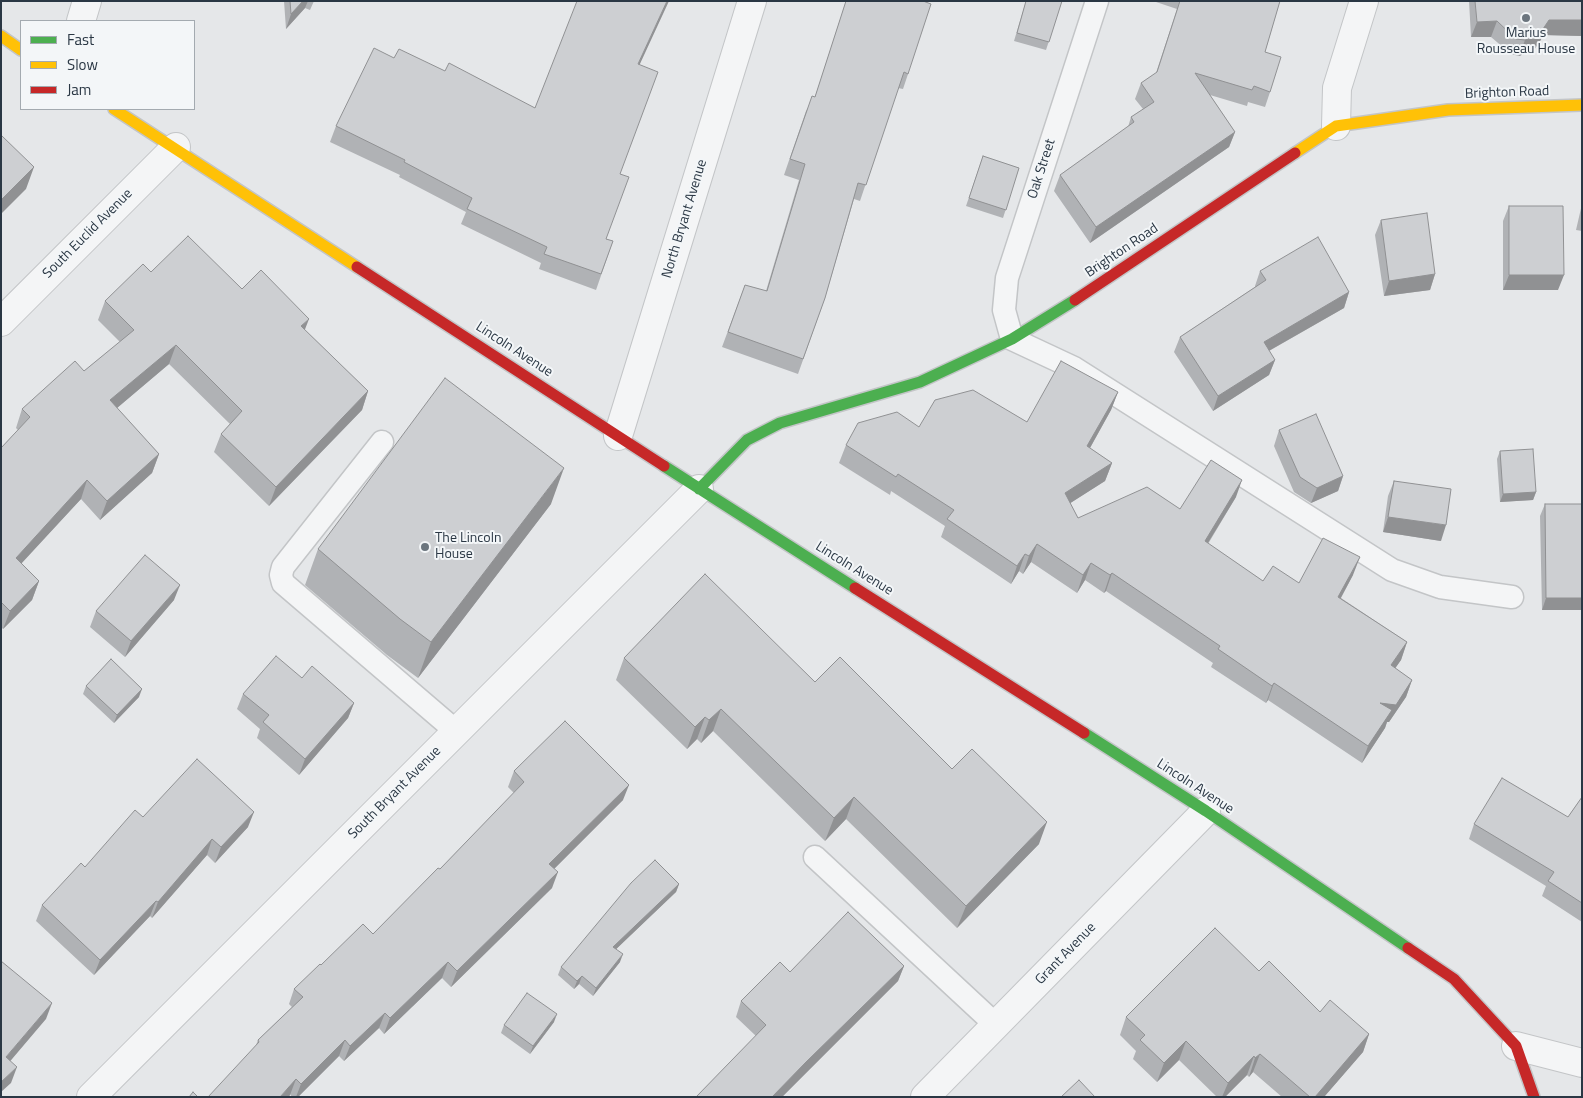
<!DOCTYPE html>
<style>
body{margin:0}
#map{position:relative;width:1583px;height:1098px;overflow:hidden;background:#e5e7e9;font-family:"Titillium Web",sans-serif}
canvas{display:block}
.frame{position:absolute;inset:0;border:2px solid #2a3744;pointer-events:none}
.legend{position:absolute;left:20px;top:20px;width:175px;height:90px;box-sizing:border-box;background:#f3f6f8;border:1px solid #a3aab0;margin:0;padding:6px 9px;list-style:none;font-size:15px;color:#2a3744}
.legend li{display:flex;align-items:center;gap:10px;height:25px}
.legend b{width:25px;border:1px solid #a3aab0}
</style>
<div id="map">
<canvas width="1583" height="1098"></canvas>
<div class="frame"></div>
<ul class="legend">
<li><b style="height:6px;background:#4caf50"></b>Fast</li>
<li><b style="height:6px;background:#ffc107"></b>Slow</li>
<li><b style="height:6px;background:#c62828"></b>Jam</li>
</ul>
</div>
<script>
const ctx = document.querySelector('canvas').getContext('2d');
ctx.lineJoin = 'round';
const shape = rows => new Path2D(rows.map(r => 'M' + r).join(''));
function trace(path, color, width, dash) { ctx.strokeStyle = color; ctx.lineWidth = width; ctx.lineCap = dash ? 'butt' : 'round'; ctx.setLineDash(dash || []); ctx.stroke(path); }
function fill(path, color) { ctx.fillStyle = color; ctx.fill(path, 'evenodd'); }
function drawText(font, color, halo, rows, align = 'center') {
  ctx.font = font + ' "Titillium Web",sans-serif'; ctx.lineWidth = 4; ctx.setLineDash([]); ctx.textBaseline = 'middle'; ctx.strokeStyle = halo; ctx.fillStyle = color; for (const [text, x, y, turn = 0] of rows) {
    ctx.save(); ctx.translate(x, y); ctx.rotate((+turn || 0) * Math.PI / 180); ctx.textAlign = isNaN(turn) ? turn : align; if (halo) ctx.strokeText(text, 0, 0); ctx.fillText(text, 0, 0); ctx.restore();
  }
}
const lane = shape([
 [1097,1,1007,278,1004,310,1012,339,1074,368,1392,570,1440,587,1512,597],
 [382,442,283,567,281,575,283,583,457,732],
 [815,857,996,1025]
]);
const street = shape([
 [81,21,87,1],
 [1336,126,1337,88,1364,1],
 [1,322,176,147],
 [618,436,752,1],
 [1516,1046,1582,1063],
 [91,1097,699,489],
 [925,1097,1206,811]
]);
const fast = shape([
 [664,466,855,588],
 [699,489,747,440,780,423,920,382,1012,339,1075,300],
 [1084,733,1206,811,1408,948]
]);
const slow = shape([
 [1,36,21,50],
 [114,109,357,267],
 [1295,153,1336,126,1448,110,1582,105]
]);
const jam = shape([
 [357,267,664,466],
 [1075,300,1295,153],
 [855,588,1084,733],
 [1408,948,1454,979,1516,1046,1534,1097]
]);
const wall = shape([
 [284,1,314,1,310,10,305,8,286,29],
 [846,1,923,1,908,74,903,89,898,88,860,201,854,199,825,298,798,374,722,347,745,285,766,291,799,180,784,175,806,111,815,97],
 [1026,1,1062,1,1046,50,1014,41],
 [1153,1,1280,1,1265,52,1270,92,1265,107,1248,102,1247,106,1210,95,1235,132,1229,147,1090,243,1054,191,1060,175,1128,127,1131,117,1143,109,1135,99,1141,83,1156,73,1177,9],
 [1469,1,1582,1,1582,36,1544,35,1534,50,1519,56,1511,54,1491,37,1471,37],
 [394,58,445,71,535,108,640,65,620,174,606,239,613,241,596,290,539,269,541,263,461,224,466,212,399,177,400,175,330,142,336,126],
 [983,156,1019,168,1003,218,966,206],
 [1582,204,1582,231,1576,230],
 [1509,206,1558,290,1503,290,1503,221],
 [1381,220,1435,274,1430,290,1384,296,1375,235],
 [1260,271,1349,292,1344,308,1269,351,1275,360,1269,375,1213,411,1174,352,1180,337,1255,287,1255,286],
 [151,272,242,289,305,330,368,391,362,410,269,506,214,452,221,434,230,424,169,364,117,408,159,454,152,473,100,520,81,499,21,563,39,581,32,600,3,629,1,627,1,448,18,430,16,428,22,409,84,371,120,342,98,320,105,301],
 [1118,392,1111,410,1090,448,1112,463,1105,481,1070,503,1078,518,1180,509,1236,497,1208,544,1263,581,1299,583,1353,575,1341,598,1407,642,1401,660,1395,668,1412,680,1406,697,1389,722,1387,722,1385,728,1362,763,1268,700,1266,703,1211,667,1213,663,1106,591,1104,593,1085,580,1077,593,1031,562,1023,574,1019,571,1011,584,941,537,945,526,891,491,890,495,839,463,846,445,919,427,1027,422],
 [1279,430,1343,476,1338,491,1311,503,1294,492,1274,446],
 [1500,451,1536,492,1533,500,1500,502,1497,459],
 [1394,481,1441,541,1383,532,1388,496],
 [551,504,418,678,387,655,305,585,318,549],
 [1545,504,1582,610,1542,610,1540,516],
 [174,600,125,657,90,627,96,611],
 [624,658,815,682,952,769,1039,844,957,928,846,819,825,841,713,731,701,743,697,739,687,749,616,680],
 [302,678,354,703,348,718,299,775,257,738,260,729,237,709,243,694],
 [86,686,139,697,114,723,83,694],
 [514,771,623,800,554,869,552,888,451,987,442,978,384,1034,379,1028,344,1061,339,1056,298,1097,292,1097,256,1045,258,1040,292,1007,289,1004,294,989,321,965,373,934,440,869,514,793,508,787],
 [1582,797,1582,922,1542,896,1546,886,1469,839,1474,824,1568,817],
 [143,817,248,827,215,863,207,855,152,918,150,916,94,975,36,921,42,905],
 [679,884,676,892,616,949,620,962,593,996,579,984,574,989,558,975,561,967],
 [904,966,898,981,782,1097,696,1097,756,1036,736,1017,741,1001,790,972],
 [1259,971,1320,1012,1369,1034,1363,1052,1324,1097,1282,1097,1253,1072,1249,1077,1247,1075,1225,1097,1217,1097,1179,1060,1157,1082,1133,1059,1136,1051,1120,1035,1126,1017],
 [554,1022,530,1054,501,1033,504,1025]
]);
const shadedWall = shape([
 [303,1,308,1,305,8,286,29,291,14],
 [667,1,669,1,633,79,638,64],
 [1549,20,1582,20,1582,36,1544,35,1534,50,1519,56,1525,40],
 [1497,21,1491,37,1471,37,1477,22],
 [1235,132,1229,147,1090,243,1096,227],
 [34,167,26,189,1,214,1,200],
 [1435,274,1430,290,1384,296,1389,281],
 [1509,275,1564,275,1558,290,1503,290],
 [1349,292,1344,308,1258,357,1264,342],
 [309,319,302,337,301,326],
 [176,345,169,364,104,419,110,400],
 [1275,360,1269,375,1213,411,1218,396],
 [368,391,362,410,269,506,276,487],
 [1118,392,1111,410,1081,464,1087,446],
 [159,454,152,473,100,520,107,501],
 [1112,463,1105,481,1058,511,1065,493],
 [564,468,551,504,418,678,431,642],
 [1343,476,1338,491,1311,503,1317,488],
 [87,480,81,499,9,577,16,558],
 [1242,480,1236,497,1198,559,1205,541],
 [1536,492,1533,500,1500,502,1503,494],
 [1388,517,1446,525,1441,541,1383,532],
 [1037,544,1031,562,1023,574,1029,556],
 [1025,554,1019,571,1011,584,1017,566],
 [1360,557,1353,575,1332,614,1338,597],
 [1091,563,1085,580,1077,593,1083,575],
 [1112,573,1106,591,1104,593,1110,575],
 [39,581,32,600,3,629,10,611],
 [180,585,174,600,125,657,131,641],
 [1546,598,1582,598,1582,610,1542,610],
 [1407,642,1401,660,1385,683,1391,665],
 [1412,680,1406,697,1389,722,1387,722,1385,728,1362,763,1368,746,1380,703],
 [1274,683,1268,700,1266,703,1272,686],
 [142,689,139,697,114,723,117,715],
 [354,703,348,718,299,775,305,759],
 [721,709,713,731,701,743,709,720],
 [705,717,697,739,687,749,695,727],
 [629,785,623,800,544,879,549,864],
 [854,797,846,819,825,841,834,818],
 [254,812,248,827,215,863,221,847],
 [1047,822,1039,844,957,928,966,906],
 [212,839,207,855,152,918,158,902],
 [558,872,552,888,451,987,457,971],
 [679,884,676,892,610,955,613,947],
 [156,901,150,916,94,975,100,960],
 [623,954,620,962,593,996,596,988],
 [448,962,442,978,384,1034,390,1018],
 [904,966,898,981,782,1097,772,1097,806,1062],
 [582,976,579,984,574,989,577,981],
 [52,1003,46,1019,1,1072,6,1057],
 [385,1013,379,1028,344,1061,350,1046],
 [557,1014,554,1022,530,1054,533,1046],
 [1369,1034,1363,1052,1324,1097,1315,1097],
 [345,1040,339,1056,298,1097,296,1097,301,1084],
 [1186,1041,1179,1060,1157,1082,1164,1063],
 [1260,1054,1253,1072,1249,1077,1255,1058],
 [1254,1056,1247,1075,1225,1097,1222,1097,1228,1083],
 [17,1067,11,1083,1,1092,1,1082],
 [296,1079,290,1095,289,1097,280,1097]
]);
const building = shape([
 [290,1,303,1,291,14,290,1],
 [577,1,667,1,638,64,658,72,620,174,629,177,606,239,613,241,601,274,544,254,547,247,467,209,472,198,404,162,405,160,336,126,374,48,394,58,399,49,445,71,449,63,535,108,577,1],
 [846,1,923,1,931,4,908,74,904,72,866,185,858,183,825,298,803,359,728,332,745,285,767,291,805,164,790,159,812,96,815,97,846,1],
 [1026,1,1062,1,1049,42,1017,33,1026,1],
 [1180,1,1280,1,1265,52,1281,57,1270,92,1254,86,1252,90,1195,73,1235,132,1096,227,1060,175,1134,122,1131,117,1154,102,1141,83,1157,72,1180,1],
 [1475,1,1582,1,1582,20,1549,20,1539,35,1525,40,1516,39,1497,21,1477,22,1475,1],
 [1,135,34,167,1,200,1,135],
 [983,156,1019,168,1006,210,969,198,983,156],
 [1509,206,1563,206,1564,275,1509,275,1509,206],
 [1427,213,1435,274,1389,281,1381,220,1427,213],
 [188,236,242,289,261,270,309,319,301,326,368,391,276,487,221,434,242,411,176,345,110,400,159,454,107,501,87,480,16,558,39,581,10,611,1,602,1,448,30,417,22,409,75,361,84,371,134,330,105,301,143,264,151,272,188,236],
 [1318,237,1349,292,1264,342,1275,360,1218,396,1180,337,1266,280,1260,271,1318,237],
 [1061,361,1118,392,1087,446,1112,463,1065,493,1078,518,1147,487,1180,509,1211,460,1242,480,1205,541,1263,581,1273,566,1299,583,1323,538,1360,557,1338,597,1407,642,1391,665,1412,680,1396,705,1380,703,1392,710,1368,746,1274,683,1272,686,1218,649,1220,646,1112,573,1110,575,1091,563,1083,575,1037,544,1029,556,1025,554,1017,566,947,519,954,510,898,474,896,477,846,445,858,423,897,412,919,427,935,400,973,390,1027,422,1061,361],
 [445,378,564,468,431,642,400,619,318,549,445,378],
 [1316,414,1343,476,1317,488,1300,477,1279,430,1316,414],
 [1533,449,1536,492,1503,494,1500,451,1533,449],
 [1394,481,1451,489,1446,525,1388,517,1394,481],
 [1545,504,1582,504,1582,598,1546,598,1545,504],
 [145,555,180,585,131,641,96,611,145,555],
 [705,574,815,682,840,657,952,769,972,749,1047,822,966,906,854,797,834,818,721,709,709,720,705,717,695,727,624,658,705,574],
 [276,656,302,678,312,666,354,703,305,759,263,722,269,715,243,694,276,656],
 [111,659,142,689,117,715,86,686,111,659],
 [565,721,629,785,549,864,558,872,457,971,448,962,390,1018,385,1013,350,1046,345,1040,301,1084,296,1079,280,1097,208,1097,259,1042,258,1040,303,997,294,989,320,964,321,965,363,924,373,934,438,868,440,869,524,782,514,771,565,721],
 [197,759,254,812,221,847,212,839,158,902,156,901,100,960,42,905,81,863,85,867,135,810,143,817,197,759],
 [1502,778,1568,817,1582,797,1582,903,1548,881,1554,872,1474,824,1502,778],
 [655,860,679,884,613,947,623,954,596,988,582,976,577,981,561,967,631,883,655,860],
 [848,912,904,966,806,1062,772,1097,696,1097,766,1025,741,1001,780,962,790,972,848,912],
 [1215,928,1259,971,1269,961,1320,1012,1330,1000,1369,1034,1315,1097,1310,1097,1260,1054,1255,1058,1254,1056,1228,1083,1186,1041,1164,1063,1140,1040,1145,1035,1126,1017,1215,928],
 [1,961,52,1003,6,1057,17,1067,1,1082,1,961],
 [527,993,557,1014,533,1046,504,1025,527,993],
 [1079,1080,1095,1097,1061,1097,1079,1080],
 [193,1092,198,1097,189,1097,193,1092]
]);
const markers = [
 [1526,18,5,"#6b757e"],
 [425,547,5,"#6b757e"]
];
const poiNames = [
 ["Marius",1526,34],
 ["Rousseau House",1526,50],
 ["The Lincoln",435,539,"left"],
 ["House",435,555,"left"]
];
const streetNames = [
 ["Brighton Road",1507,93,-2],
 ["Oak Street",1042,169,-72],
 ["North Bryant Avenue",685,219,-73],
 ["South Euclid Avenue",88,234,-45],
 ["Brighton Road",1122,251,-34],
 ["Lincoln Avenue",514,350,33],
 ["Lincoln Avenue",854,569,32],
 ["Lincoln Avenue",1195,787,33],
 ["South Bryant Avenue",395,793,-45],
 ["Grant Avenue",1066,954,-46]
];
trace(lane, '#c3c5c7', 25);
trace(street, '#c3c5c7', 30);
trace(fast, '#c3c5c7', 14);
trace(slow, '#c3c5c7', 14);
trace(jam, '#c3c5c7', 14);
trace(lane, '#f4f5f6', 22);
trace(street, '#f4f5f6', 28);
trace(fast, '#4caf50', 11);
trace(slow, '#ffc107', 11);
trace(jam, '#c62828', 11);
fill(wall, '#b0b2b5');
fill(shadedWall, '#909193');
fill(building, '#cdcfd2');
trace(building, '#909193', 1);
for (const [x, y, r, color] of markers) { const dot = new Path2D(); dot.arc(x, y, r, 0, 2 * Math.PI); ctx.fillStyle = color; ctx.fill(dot); trace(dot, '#f3f6f8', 2); }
drawText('14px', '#2a3744', '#f3f6f8', poiNames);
drawText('14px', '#2a3744', '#f3f6f8', streetNames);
</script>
